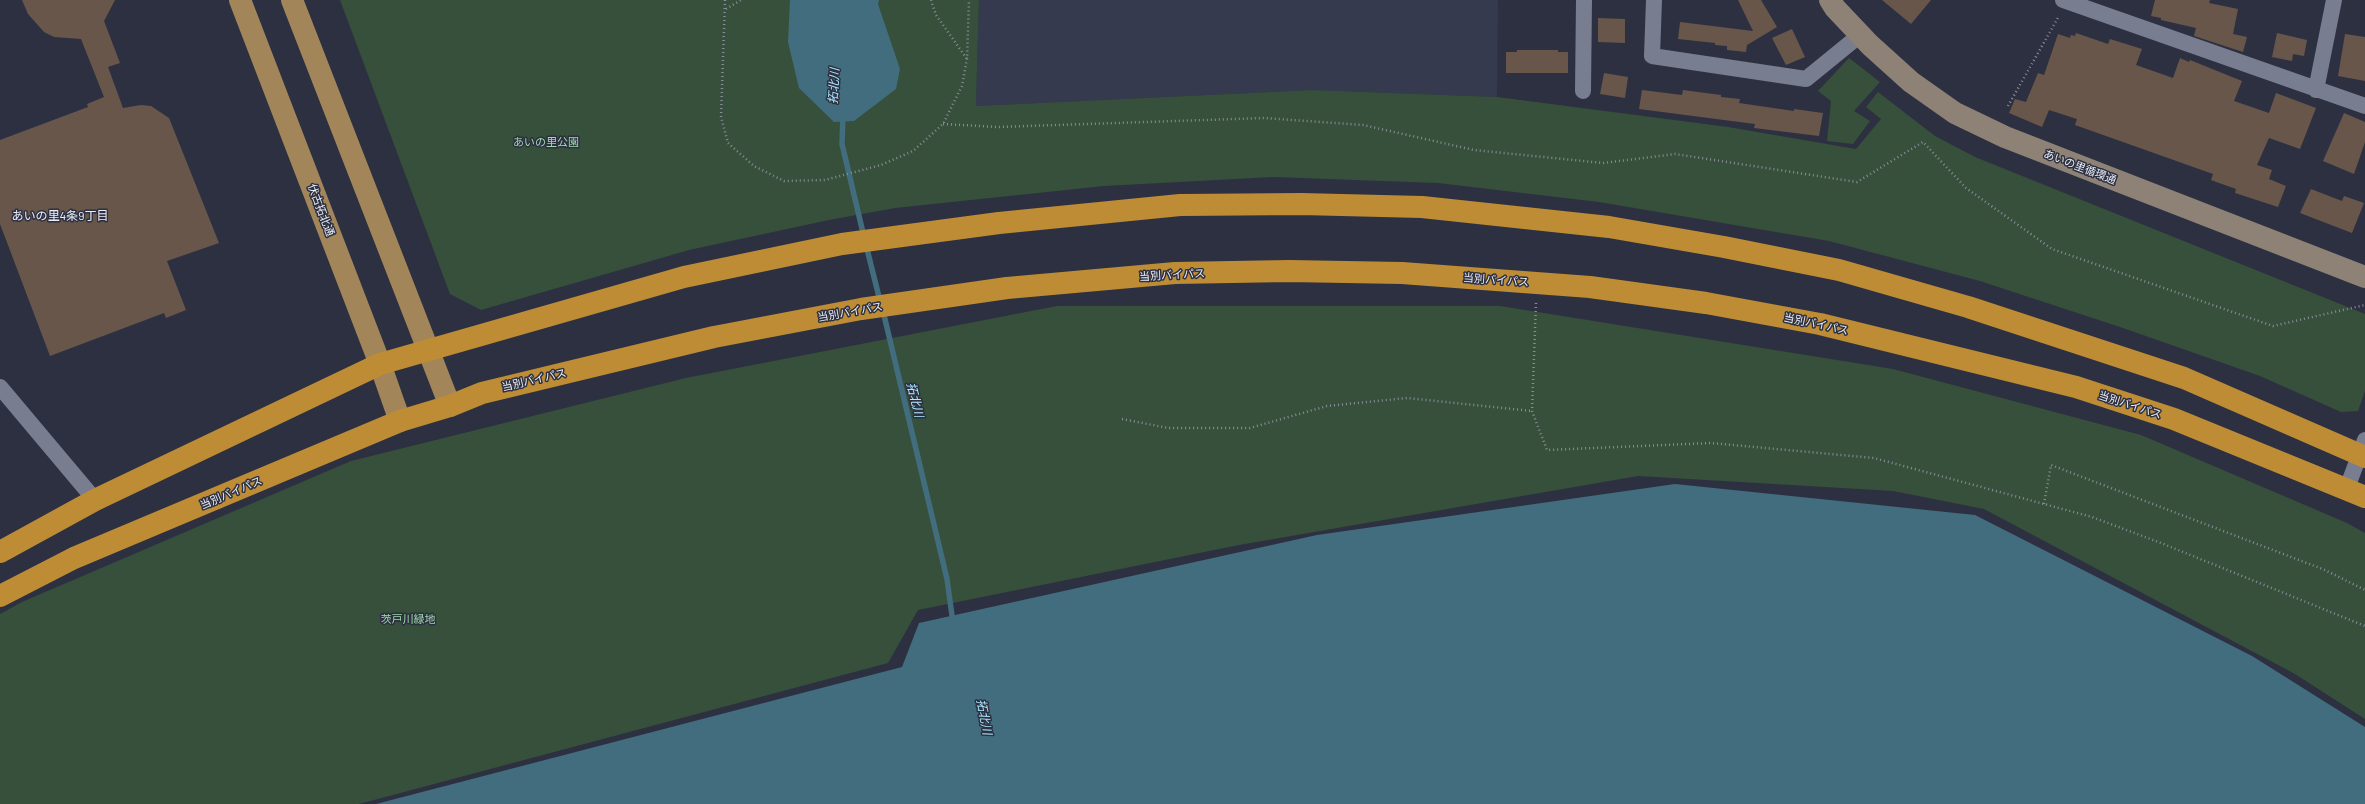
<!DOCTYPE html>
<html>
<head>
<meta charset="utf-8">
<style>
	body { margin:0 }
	canvas { display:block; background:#2c3040 }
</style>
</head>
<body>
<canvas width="2365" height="804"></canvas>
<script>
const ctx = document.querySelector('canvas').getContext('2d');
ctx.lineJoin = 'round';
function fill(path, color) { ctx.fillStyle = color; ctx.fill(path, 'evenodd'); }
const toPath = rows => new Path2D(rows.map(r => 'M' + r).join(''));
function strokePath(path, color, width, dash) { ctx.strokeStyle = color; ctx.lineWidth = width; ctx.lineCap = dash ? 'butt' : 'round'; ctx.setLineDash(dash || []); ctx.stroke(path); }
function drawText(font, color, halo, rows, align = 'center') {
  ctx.font = font + ' Barlow,"Noto Sans JP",sans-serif'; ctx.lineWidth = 3; ctx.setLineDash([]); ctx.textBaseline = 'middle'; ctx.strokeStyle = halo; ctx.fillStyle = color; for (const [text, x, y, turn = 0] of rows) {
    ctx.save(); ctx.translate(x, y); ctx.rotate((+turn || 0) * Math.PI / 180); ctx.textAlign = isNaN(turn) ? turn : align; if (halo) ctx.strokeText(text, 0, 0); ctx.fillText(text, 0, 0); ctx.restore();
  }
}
const built = toPath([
	[979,0,1498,0,1497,97,1313,90,976,106]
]);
const green = toPath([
	[340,0,979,0,976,106,1313,90,1497,97,1728,127,1856,149,1881,119,1866,107,1878,92,1935,136,1975,157,2365,314,2365,391,2358,411,2341,412,2260,376,2123,328,1980,281,1829,241,1599,202,1438,183,1273,177,1104,186,895,208,829,220,689,250,481,310,450,294],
	[1849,58,1880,82,1854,111,1870,121,1853,144,1827,141,1831,101,1818,91],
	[1057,306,1500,306,1893,369,2141,435,2347,523,2365,533,2365,719,2295,674,1984,509,1893,491,1638,476,1239,545,918,610,888,663,359,804,0,804,0,614,22,602,351,461,686,378]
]);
const water = toPath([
	[790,0,879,0,878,4,900,69,896,89,854,121,834,122,799,88,788,42],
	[1675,484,1975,515,2252,656,2365,727,2365,804,376,804,902,667,919,623,1317,535]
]);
const stream = toPath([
	[843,114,842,144,864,237],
	[866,245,880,301],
	[883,311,947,579,953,623]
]);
const building = toPath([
	[22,0,115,0,104,21,120,63,108,67,123,108,141,105,151,106,169,118,219,243,167,261,186,310,166,318,164,313,50,356,0,224,0,140,88,107,87,104,104,97,81,39,54,37,44,32,28,14],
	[1738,0,1761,0,1777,27,1747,45,1746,52,1727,50,1727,46,1715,45,1715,43,1678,39,1680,22,1753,31],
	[1882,0,1931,0,1911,24],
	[2155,0,2210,0,2209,3,2238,9,2233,34,2247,37,2243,52,2194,36,2196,28,2161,20,2161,18,2151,16],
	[1598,18,1625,19,1625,43,1598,42],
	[1792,29,1805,57,1786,65,1772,38],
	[2076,33,2108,44,2110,39,2142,49,2136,65,2173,78,2180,58,2189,62,2190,60,2242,81,2234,101,2269,113,2276,93,2316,108,2300,149,2269,138,2257,165,2272,170,2269,179,2286,186,2278,207,2235,193,2236,189,2211,180,2213,174,2075,125,2077,119,2049,110,2042,127,2009,113,2015,99,2026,102,2038,73,2044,75,2058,34,2070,38,2071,35,2075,36],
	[2277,33,2307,40,2304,56,2293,54,2292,61,2272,57],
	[2345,34,2365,37,2365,81,2338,76],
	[1517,50,1558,50,1558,52,1568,52,1568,73,1506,73,1506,52,1517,52],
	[1604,73,1628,77,1625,98,1600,94],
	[1642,90,1682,95,1683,90,1721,95,1721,97,1740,99,1739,103,1794,111,1794,109,1823,113,1819,136,1754,128,1755,124,1639,109],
	[2344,113,2365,122,2365,142,2354,174,2323,161],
	[2311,189,2342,201,2344,196,2364,203,2352,233,2300,213]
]);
const path = toPath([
	[725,0,721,117,728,143,754,166,784,181,825,180,881,165,913,151,943,124,962,86,967,59,969,0],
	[931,0,936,15,967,59],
	[726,9,741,0],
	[2008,106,2059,16],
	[943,124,998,127,1264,118,1363,125,1474,150,1603,163,1675,154,1857,182,1923,142,1966,188,2052,249,2273,326,2365,305],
	[1536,303,1532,411,1547,450,1711,443,1874,458,2092,517,2161,543,2365,626],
	[1122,419,1168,428,1250,428,1327,406,1407,398,1532,411],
	[2044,504,2051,465,2325,570,2365,590]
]);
const street = toPath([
	[1654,0,1652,56,1806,79,1860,35],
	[2063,0,2365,106],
	[2316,90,2334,0],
	[1583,91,1584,0],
	[0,387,95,500],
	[2347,488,2365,440]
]);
const secondary = toPath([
	[1830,0,1835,8,1870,45,1911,82,1955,113,2005,137,2365,277]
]);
const primary = toPath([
	[240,0,380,364,400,421],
	[292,0,450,406]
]);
const highway = toPath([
	[0,552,95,500,380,364,684,277,842,244,999,223,1180,205,1301,204,1422,207,1609,227,1724,247,1839,270,1968,307,2184,378,2365,457],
	[0,596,74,558,400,421,450,406,482,393,714,337,861,309,1007,288,1175,273,1289,271,1402,273,1590,287,1706,303,1820,324,2076,387,2174,419,2365,497]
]);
const parkNames = [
	["あいの里公園",546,142],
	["茨戸川緑地",408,619]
];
const streetNames = [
	["あいの里循環通",2080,167,21],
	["伏古拓北通",321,210,69],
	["当別バイパス",1172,275,-3],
	["当別バイパス",1496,280,4],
	["当別バイパス",850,312,-10],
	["当別バイパス",1816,324,12],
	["当別バイパス",534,380,-13],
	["当別バイパス",2130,405,18],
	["当別バイパス",231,493,-23]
];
const waterNames = [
	["拓北川",834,86,-87],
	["拓北川",915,400,76],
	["拓北川",984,717,79]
];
const neighbourhoodNames = [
	["あいの里4条9丁目",60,216]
];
fill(built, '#353a4f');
fill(green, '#36503b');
fill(water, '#426d7e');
strokePath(stream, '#426d7e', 5.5);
fill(building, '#68564b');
strokePath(path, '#898d9a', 2.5, [1, 3]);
strokePath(street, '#787d90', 16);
strokePath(secondary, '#8d8275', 22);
strokePath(primary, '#a28659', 22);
strokePath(highway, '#be8c35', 22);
drawText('11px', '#a1d9ac', '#2c3040', parkNames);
drawText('11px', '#eceff9', '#2c3040', streetNames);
drawText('italic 12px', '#ace6ff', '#2c3040', waterNames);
drawText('12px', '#eceff9', '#2c3040', neighbourhoodNames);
</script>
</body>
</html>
